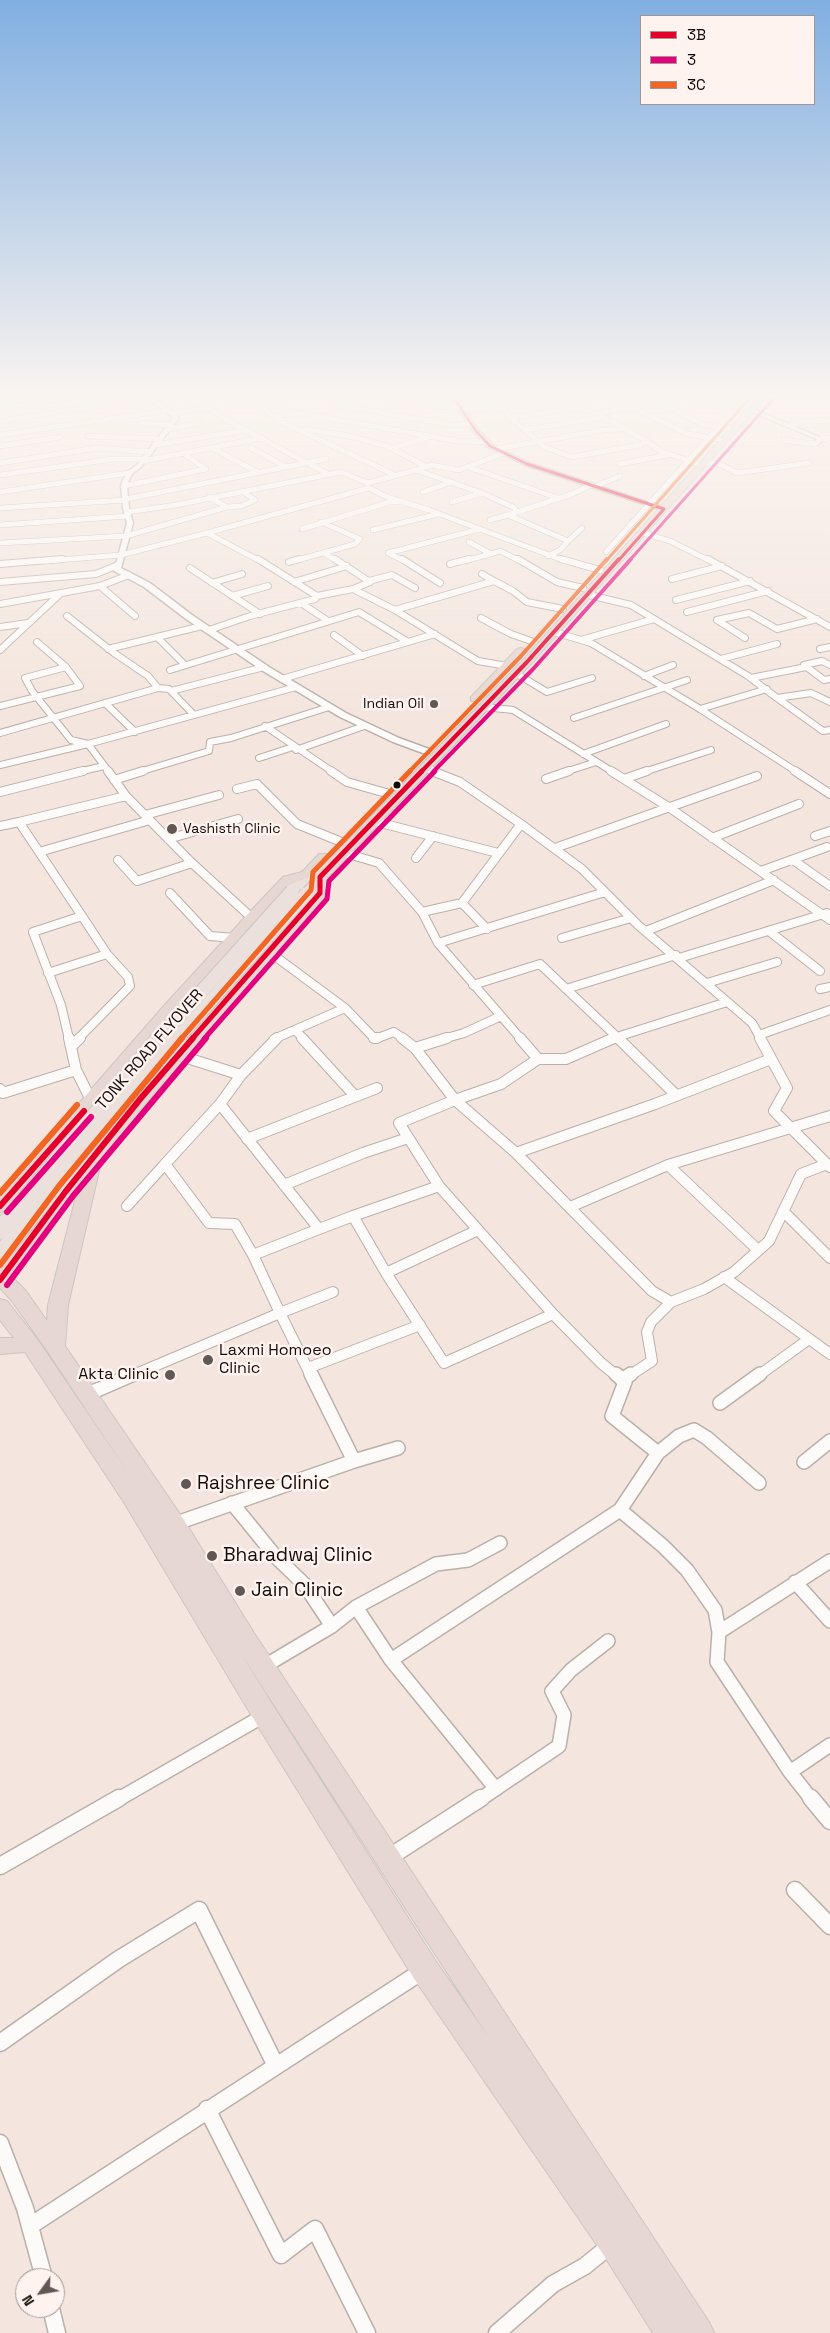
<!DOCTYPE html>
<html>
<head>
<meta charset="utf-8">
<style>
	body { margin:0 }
	#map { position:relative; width:830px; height:2333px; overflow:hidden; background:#f4e6de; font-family:"Space Grotesk",sans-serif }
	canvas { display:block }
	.legend { position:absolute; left:640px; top:15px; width:175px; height:90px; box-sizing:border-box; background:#fef3ee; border:1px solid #a09792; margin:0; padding:6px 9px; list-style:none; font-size:15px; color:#140c08 }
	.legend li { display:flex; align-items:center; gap:10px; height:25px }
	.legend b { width:25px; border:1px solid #a09792 }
	.north { position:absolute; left:15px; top:2268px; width:50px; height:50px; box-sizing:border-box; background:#fef3ee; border:1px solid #a09792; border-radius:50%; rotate:238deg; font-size:14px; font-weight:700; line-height:20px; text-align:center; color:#140c08 }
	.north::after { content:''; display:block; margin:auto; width:18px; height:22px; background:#625853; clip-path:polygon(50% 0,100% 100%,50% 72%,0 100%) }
</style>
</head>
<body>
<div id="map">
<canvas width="830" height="2333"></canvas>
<ul class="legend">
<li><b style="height:6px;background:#e4002b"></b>3B</li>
<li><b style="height:6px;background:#e5007d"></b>3</li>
<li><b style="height:6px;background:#f26522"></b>3C</li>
</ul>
<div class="north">N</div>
</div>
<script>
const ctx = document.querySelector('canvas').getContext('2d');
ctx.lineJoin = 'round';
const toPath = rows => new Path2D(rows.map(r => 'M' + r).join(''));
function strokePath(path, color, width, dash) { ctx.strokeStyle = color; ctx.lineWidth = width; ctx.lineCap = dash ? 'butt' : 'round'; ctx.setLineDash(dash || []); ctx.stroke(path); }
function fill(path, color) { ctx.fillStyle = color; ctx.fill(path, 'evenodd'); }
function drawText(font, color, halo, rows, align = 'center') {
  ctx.font = font + ' "Space Grotesk",sans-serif'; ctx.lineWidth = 5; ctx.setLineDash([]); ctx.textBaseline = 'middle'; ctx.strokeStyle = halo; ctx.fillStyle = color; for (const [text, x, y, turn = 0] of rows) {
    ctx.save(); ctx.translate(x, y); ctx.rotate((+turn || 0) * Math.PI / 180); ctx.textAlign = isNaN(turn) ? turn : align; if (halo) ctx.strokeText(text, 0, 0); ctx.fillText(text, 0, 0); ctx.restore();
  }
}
const minorFar5 = toPath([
	[8,392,10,394],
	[227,392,222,392,235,404,311,394],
	[344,392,353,400],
	[680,392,704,403,734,408],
	[826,392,830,397],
	[372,395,443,407,461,406],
	[452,395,489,392],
	[564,397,598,392],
	[611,397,621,402,648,398,702,424,729,428],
	[563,398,613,422,646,441,640,445,572,457,544,447,499,407,563,398],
	[255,402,276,418],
	[621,402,688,434,719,439],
	[332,404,453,425,471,424],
	[715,405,726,392],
	[0,408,104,392],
	[463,409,499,407],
	[172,414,208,407,225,419,328,474],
	[597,414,630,407],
	[509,418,584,407],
	[0,421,147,398],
	[141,423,171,425],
	[791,425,810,420,830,421],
	[168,429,199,423],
	[305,429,349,436,387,446,427,467],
	[525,430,603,417],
	[0,435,168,410],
	[88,436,160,439],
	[821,439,830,438],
	[784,440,815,444],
	[646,441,660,451,696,463],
	[155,445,247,430],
	[0,446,60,437],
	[251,448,286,467],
	[393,448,432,436],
	[214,449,259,473],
	[496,449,604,430,624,429],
	[504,453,459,470,431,465,416,470,482,493,515,508,515,512],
	[143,461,262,438],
	[705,462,722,465,737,473,809,463],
	[0,463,97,448,150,452],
	[620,464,668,455],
	[468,467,558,498],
	[0,475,113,459,145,459],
	[395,475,284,423,276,416,299,413,457,441,487,442],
	[124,486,206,469,184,454],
	[596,486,620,476],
	[0,492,129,473],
	[423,492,452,482],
	[126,499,326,459],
	[452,502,482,493],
	[227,507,241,506,255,500,242,491],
	[0,508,126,500],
	[127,512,176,505,341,472,368,483,416,470],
	[490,520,508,515],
	[0,525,128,516],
	[302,529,390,502,398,502],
	[373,530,438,514],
	[643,533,670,541,710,561],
	[568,541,582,528],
	[469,542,491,554,500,551,520,561],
	[0,543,126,536,227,507,209,497],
	[606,552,750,392],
	[324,553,337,561],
	[548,556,560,550,568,541,508,515,572,494,591,485],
	[45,561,121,555,207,533],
	[260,561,207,533,369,488,387,497,429,510,565,561],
	[294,561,355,544,360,539,321,522],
	[404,561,388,553,480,529],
	[464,561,491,554]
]);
const minorFar4 = toPath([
	[335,559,370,582,353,589,395,610],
	[402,559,440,583],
	[518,559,557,582,583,588],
	[561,559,600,570],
	[708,559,830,627],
	[289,562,299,559],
	[0,564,62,559],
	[450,564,469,559],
	[190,568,260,614],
	[482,574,494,581],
	[672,579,722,566],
	[369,581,392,575,415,588],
	[0,582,96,574,118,565],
	[294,582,347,566],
	[212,583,242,574],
	[100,586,135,616],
	[589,595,631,605,748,676,777,698,811,693,830,702],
	[232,596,268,586],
	[317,596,353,589],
	[676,600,750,581],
	[301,603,328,621],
	[0,604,100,586,129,575],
	[687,612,768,591],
	[67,616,114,653,148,676,158,688],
	[481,618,511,634,531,641],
	[0,627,28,623],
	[209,630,250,616,315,599,317,596,258,559],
	[554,632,591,643,700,709,797,772],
	[334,635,363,656],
	[157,637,185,665],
	[745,638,717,620,749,613,777,629,817,619],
	[581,640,654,619],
	[37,642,66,667,25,678,32,691,71,740,88,744,194,715],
	[108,649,202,626],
	[820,649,830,647],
	[0,650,61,593],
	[721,659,777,644],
	[830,665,822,661,804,665,824,680,830,679],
	[507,666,478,661,395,610,494,581,513,591,527,602,563,609],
	[170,670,359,612,408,642],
	[517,674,547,692,592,678],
	[644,676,673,665],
	[751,678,806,667],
	[282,679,435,634],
	[171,691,264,667],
	[777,698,823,731,830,730],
	[105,703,135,732],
	[0,706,80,686,66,667],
	[484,707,513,710,613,772],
	[700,709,767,689],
	[574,718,687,680],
	[265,726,333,772],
	[0,733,158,688,169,689,194,715,296,687],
	[296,750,364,726],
	[583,754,666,724],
	[259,758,293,747],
	[0,765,88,744,109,772],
	[424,768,436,772],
	[78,772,104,766],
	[139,772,209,751,210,742,231,738,329,707],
	[565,772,596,762],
	[644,772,711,750]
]);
const minorFar3 = toPath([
	[331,771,347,782,386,793],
	[432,771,460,782,521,824,462,903,487,929],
	[611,771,670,808,830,920],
	[795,771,830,794],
	[546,779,569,771],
	[624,779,647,771],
	[114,780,143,771],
	[237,789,257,784,297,824,339,841],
	[0,792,83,771],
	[126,796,192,863,252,918],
	[145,815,219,795],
	[373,821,498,853],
	[521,824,582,869,638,925,752,1023,761,1039],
	[0,826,19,822],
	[815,836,830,831],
	[712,838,799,804],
	[168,839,238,819],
	[555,848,757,776],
	[39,852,150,820],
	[345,853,379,863,422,912,438,943,521,1039],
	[416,858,433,836],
	[118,860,137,881,192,863],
	[793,860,830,886],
	[761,871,827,847],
	[170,893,210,936,235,938],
	[422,912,462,903],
	[646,931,774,880],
	[769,931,820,971],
	[562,938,631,918],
	[438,943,605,892],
	[268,951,345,1008,375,1039,394,1032,404,1039],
	[679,958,827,913],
	[48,973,107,954],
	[707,983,777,962],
	[473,985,540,964,617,1037,727,1002],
	[566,989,676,955],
	[820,989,830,987],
	[295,1030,304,1039],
	[759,1035,830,1010],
	[69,1039,61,1005,33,932,82,916,19,822,126,796,108,771],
	[78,1039,130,986,128,977,107,954,82,916],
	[274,1039,345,1008],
	[443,1039,464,1033,499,1017],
	[611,1039,617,1037,619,1039]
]);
const minorFar2 = toPath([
	[69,1038,76,1070,92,1102,95,1102],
	[302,1038,355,1096],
	[374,1038,377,1038],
	[402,1038,415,1048],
	[520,1038,538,1059],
	[618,1038,676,1095],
	[760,1038,787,1088,774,1111,830,1167],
	[71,1047,80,1038],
	[179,1052,184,1057,241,1075,220,1104,319,1229,353,1216,386,1273,444,1363,553,1314],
	[241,1075,277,1038],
	[0,1089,3,1093,76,1070],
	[455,1100,516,1153,652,1291,671,1302,704,1289,734,1272,769,1241,801,1174,827,1164],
	[455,1100,501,1084,538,1059,566,1059,614,1038],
	[220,1104,165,1164,209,1223,235,1224,253,1255],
	[247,1139,377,1088],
	[516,1153,655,1104,771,1059],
	[284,1185,363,1153,408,1138],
	[439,1186,399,1123,455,1100,415,1048,447,1038],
	[127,1206,165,1164],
	[570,1207,668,1165],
	[783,1211,830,1258],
	[353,1216,439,1186,553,1314,601,1363,617,1376],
	[758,1250,668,1165,830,1116],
	[386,1273,478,1230],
	[724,1277,830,1354],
	[308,1368,420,1325],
	[131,1376,280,1313,253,1255,319,1229],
	[311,1376,280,1313,333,1292],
	[629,1376,652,1361,647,1332,651,1322,671,1302],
	[758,1376,809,1339]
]);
const minorFar1 = toPath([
	[622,1380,631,1374],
	[88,1394,134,1374],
	[720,1403,760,1374],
	[658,1453,679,1436,694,1430,707,1438,759,1483],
	[354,1461,398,1448],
	[804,1462,830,1441],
	[232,1503,276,1557,304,1584,332,1626],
	[620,1510,663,1546,687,1570,715,1610,719,1632],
	[174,1524,354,1461,311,1374],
	[795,1582,830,1621],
	[356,1607,391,1660],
	[263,1667,332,1626,356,1607,436,1564,468,1560,500,1543],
	[790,1772,830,1745],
	[496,1789,391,1660,620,1510,658,1453,612,1416,625,1382,616,1374],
	[117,1800,265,1715],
	[479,1800,559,1746,564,1715,552,1691,571,1670,608,1641],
	[812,1800,790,1772,717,1662,719,1632,830,1561]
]);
const minor = toPath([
	[811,1798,830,1821],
	[388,1858,481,1798],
	[0,1866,119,1798],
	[795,1890,830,1926],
	[0,2043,119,1959,199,1910,276,2066],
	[207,2109,281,2255,315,2229,367,2333],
	[0,2143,25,2208,44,2278],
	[30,2226,424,1970],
	[51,2308,57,2333],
	[497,2333,553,2284,585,2266,612,2244]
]);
const tertiary = toPath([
	[134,392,141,392,170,409,179,418,141,467,132,474,129,480,127,486,129,508,133,523,121,568,150,583,192,615,269,667,346,713,399,738,429,749,429,753,423,753,393,742,340,717,263,671,186,619,144,587,114,571,127,523,123,508,121,486,123,480,127,472,137,465,173,418,166,411,134,392],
	[447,392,453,392,478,430,492,445,529,463,667,509,662,510,525,465,488,447,474,432,447,392],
	[749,409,753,409,824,439,817,445,813,445,817,439,749,411,749,409]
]);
const primary = toPath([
	[307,871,313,875,312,878,297,894,287,894,285,891,287,888,302,872,307,871]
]);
const trunk = toPath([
	[763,392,771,392,531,664,327,878,325,896,147,1102,102,1158,68,1305,65,1346,182,1517,254,1633,709,2322,714,2333,653,2333,603,2254,415,1980,256,1723,125,1504,25,1352,0,1354,0,1338,14,1338,0,1320,0,1299,7,1301,37,1339,129,1474,48,1352,12,1301,0,1288,0,1266,60,1187,135,1094,313,892,314,876,293,883,257,921,174,1014,6,1210,0,1212,0,1194,162,1008,247,915,283,877,302,872,319,854,329,854,331,857,329,860,523,660,763,392],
	[78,1189,48,1305,47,1321,26,1291,12,1277,78,1189],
	[144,1497,238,1649,490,2039,435,1960,274,1707,144,1497],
	[521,648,525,649,525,653,479,701,471,701,471,697,517,649,521,648]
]);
const primaryBridgeFar1 = toPath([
	[159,1039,292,891],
	[177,1039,306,894]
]);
const primaryBridge = toPath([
	[0,1230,160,1038],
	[0,1255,146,1074,178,1038]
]);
const bus1Far3 = toPath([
	[450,392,476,431,490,446,527,464,664,509,618,561]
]);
const bus1Far2 = toPath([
	[421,772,527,662,619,559]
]);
const bus1Far1 = toPath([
	[192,1039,320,893,320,877,422,771]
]);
const bus1 = toPath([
	[0,1206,84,1111],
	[0,1280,66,1191,141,1098,193,1038]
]);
const bus2Far3 = toPath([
	[629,561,774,398]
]);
const bus2Far2 = toPath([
	[433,772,534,668,631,559]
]);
const bus2Far1 = toPath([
	[204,1039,327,899,329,881,435,771]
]);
const bus2 = toPath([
	[7,1212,91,1117],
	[7,1285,73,1196,206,1038]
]);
const bus3Far3 = toPath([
	[606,561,755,392]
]);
const bus3Far2 = toPath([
	[409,772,521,656,607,559]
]);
const bus3Far1 = toPath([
	[181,1039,311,890,313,872,410,771]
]);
const bus3 = toPath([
	[0,1193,77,1105],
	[0,1265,59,1186,182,1038]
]);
const markers = [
	[434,704,5,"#625853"],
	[397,785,4.5,"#140c08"],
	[172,829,6,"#625853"],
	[208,1360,6,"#625853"],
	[170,1375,6,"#625853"],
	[186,1484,6,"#625853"],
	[212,1556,6,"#625853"],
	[240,1591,6,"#625853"]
];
const farPoinames = [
	["Indian Oil",424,704],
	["Vashisth Clinic",183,829,"left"]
];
const streetNames = [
	["TONK ROAD FLYOVER",150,1050,-49]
];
const poiNames = [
	["Laxmi Homoeo",219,1351],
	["Clinic",219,1369],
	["Akta Clinic",159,1375,"right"]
];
const nearPoinames = [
	["Rajshree Clinic",197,1484],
	["Bharadwaj Clinic",223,1556],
	["Jain Clinic",251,1591]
];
strokePath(minorFar5, '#bab0aa', 6);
strokePath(minorFar4, '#bab0aa', 8);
strokePath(minorFar3, '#bab0aa', 10);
strokePath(minorFar2, '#bab0aa', 12);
strokePath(minorFar1, '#bab0aa', 16);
strokePath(minor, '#bab0aa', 19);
strokePath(tertiary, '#bab0aa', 3);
strokePath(primary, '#ccc6c2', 3);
strokePath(trunk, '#ccc6c2', 2);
strokePath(minorFar5, '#fdfbfa', 5);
strokePath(minorFar4, '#fdfbfa', 6);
strokePath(minorFar3, '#fdfbfa', 8);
strokePath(minorFar2, '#fdfbfa', 10);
strokePath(minorFar1, '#fdfbfa', 13);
strokePath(minor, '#fdfbfa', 16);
fill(tertiary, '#fdfbfa');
fill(primary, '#ece0dc');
fill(trunk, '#e6d7d2');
strokePath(primaryBridgeFar1, '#ccc6c2', 15, []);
strokePath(primaryBridge, '#ccc6c2', 19, []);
strokePath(primaryBridgeFar1, '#ece0dc', 13);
strokePath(primaryBridge, '#ece0dc', 17);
strokePath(bus1Far3, '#e4002b', 3);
strokePath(bus1Far2, '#e4002b', 4);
strokePath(bus1Far1, '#e4002b', 5);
strokePath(bus1, '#e4002b', 6);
strokePath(bus2Far3, '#e5007d', 3);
strokePath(bus2Far2, '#e5007d', 4);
strokePath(bus2Far1, '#e5007d', 5);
strokePath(bus2, '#e5007d', 6);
strokePath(bus3Far3, '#f26522', 3);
strokePath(bus3Far2, '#f26522', 4);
strokePath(bus3Far1, '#f26522', 5);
strokePath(bus3, '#f26522', 6);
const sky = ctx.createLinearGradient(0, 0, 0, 719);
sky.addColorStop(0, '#81afe1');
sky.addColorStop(0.55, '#faf4f0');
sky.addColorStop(1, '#faf4f000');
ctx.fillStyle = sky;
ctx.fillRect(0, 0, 830, 719);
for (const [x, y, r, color] of markers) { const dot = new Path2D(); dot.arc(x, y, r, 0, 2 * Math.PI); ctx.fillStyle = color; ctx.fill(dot); strokePath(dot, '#fef3ee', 2); }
drawText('14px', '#140c08', '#fef3ee', farPoinames, 'right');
drawText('16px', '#140c08', '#fef3ee', streetNames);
drawText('16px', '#140c08', '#fef3ee', poiNames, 'left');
drawText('19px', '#140c08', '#fef3ee', nearPoinames, 'left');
</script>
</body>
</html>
